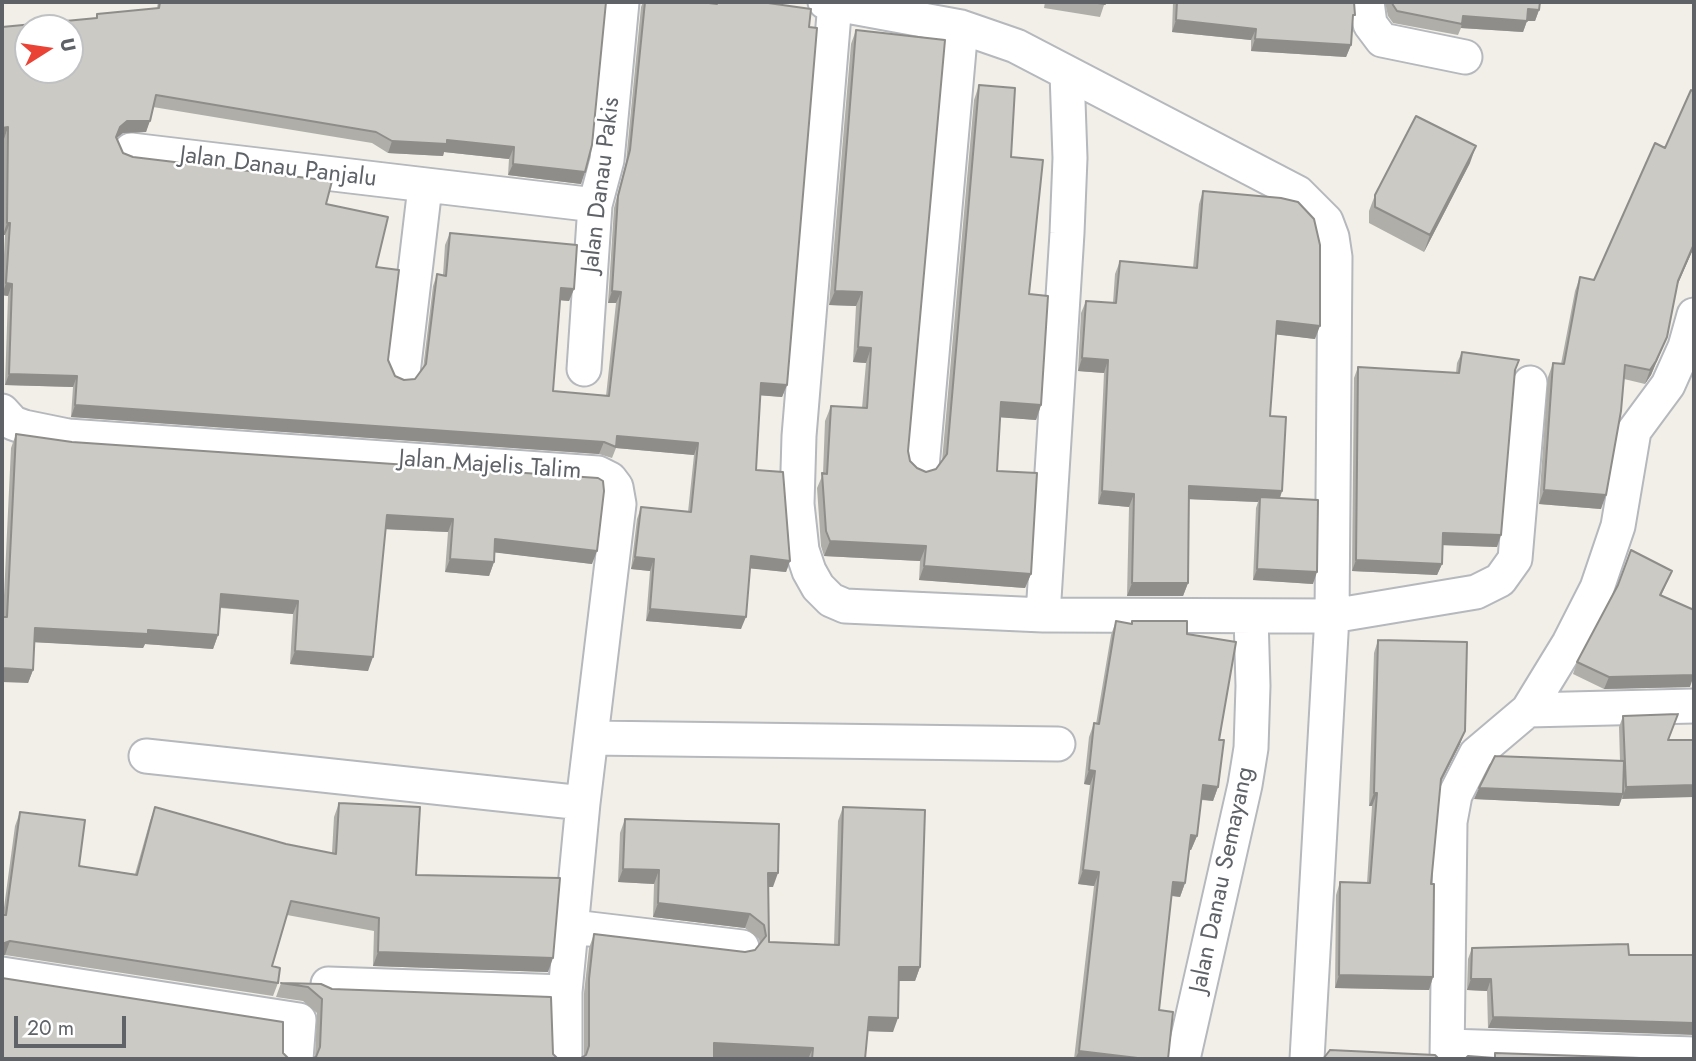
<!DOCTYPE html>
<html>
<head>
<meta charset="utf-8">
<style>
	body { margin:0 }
	#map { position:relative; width:1696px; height:1061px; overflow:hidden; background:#f1efe8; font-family:Jost,sans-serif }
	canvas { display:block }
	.frame { position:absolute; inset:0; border:4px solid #5f6368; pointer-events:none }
	.north { position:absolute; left:14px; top:14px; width:70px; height:70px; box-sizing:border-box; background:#fff; border:2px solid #bfc1c3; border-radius:50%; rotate:78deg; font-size:19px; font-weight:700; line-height:28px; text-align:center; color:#5f6368 }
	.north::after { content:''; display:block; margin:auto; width:24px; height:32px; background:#ea4335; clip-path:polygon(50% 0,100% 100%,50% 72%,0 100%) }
	.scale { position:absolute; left:14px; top:1016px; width:112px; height:32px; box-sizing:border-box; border:4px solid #5f6368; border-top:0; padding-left:9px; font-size:21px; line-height:24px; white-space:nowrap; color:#5f6368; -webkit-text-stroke:5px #fff; paint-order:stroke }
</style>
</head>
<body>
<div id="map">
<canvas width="1696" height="1061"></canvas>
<div class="frame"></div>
<div class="north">U</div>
<div class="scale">20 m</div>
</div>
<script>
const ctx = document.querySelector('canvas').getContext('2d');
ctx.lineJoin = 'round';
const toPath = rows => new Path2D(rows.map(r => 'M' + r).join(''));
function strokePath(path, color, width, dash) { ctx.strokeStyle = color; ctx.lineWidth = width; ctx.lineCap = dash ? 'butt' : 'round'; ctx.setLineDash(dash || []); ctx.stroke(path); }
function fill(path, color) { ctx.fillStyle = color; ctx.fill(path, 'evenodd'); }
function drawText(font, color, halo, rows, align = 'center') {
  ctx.font = font + ' Jost,sans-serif'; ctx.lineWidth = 5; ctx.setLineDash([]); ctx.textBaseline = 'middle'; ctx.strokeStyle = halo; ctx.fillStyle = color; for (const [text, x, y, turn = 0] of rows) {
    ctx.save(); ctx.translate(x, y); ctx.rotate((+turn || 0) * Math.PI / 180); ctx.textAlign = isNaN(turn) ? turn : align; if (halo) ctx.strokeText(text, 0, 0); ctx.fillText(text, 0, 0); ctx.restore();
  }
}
const minor = toPath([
	[825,2,961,27],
	[835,2,799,436,797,504,802,550,809,571,818,587,831,600,845,606,1043,615,1332,616,1476,592,1500,580,1515,559,1530,383],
	[1367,2,1370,24,1382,40,1465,57],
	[131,150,595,205],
	[584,369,595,205,607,160,622,2],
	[403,373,425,187],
	[2,411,13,423,24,427,68,436,583,472,598,473,610,479,616,487,619,504,583,803,565,992,565,1059],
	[922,467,961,27,1016,46,1298,193,1326,221,1332,237,1335,257,1332,616,1307,1059],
	[1043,615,1067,233,1070,158,1067,73],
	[1528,710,1694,706],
	[591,738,1058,744],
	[146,756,583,803],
	[573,927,742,947],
	[2,974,299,1020,296,1059],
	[328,984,565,992],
	[1448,1046,1694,1054],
	[1183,1059,1245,785,1251,748,1253,686,1251,616],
	[1447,1059,1450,822,1455,795,1476,754,1528,710,1569,643,1597,588,1618,526,1634,431,1668,385,1685,347,1694,315]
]);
const wall = toPath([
	[158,2,606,2,581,184,508,175,509,159,444,152,443,156,388,153,372,143,153,107,146,132,123,133,117,138,123,153,133,157,326,204,376,267,388,360,395,376,404,380,415,379,423,369,433,286,437,274,443,275,445,245,450,233,574,289,569,301,560,300,553,391,606,396,616,303,608,303,614,208,626,162,641,7,643,2,700,2,715,4,716,2,761,2,809,27,787,385,782,397,760,395,756,470,790,561,786,572,750,568,741,629,646,621,650,571,631,569,637,519,641,507,688,512,694,455,616,448,612,458,599,454,71,417,73,387,5,385,8,296,2,295,5,235,3,235,4,139,2,27,95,19,97,14,157,8],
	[1045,2,1105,2,1100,17,1044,8],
	[1173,2,1354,2,1351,45,1346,57,1251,51,1251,40,1172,32],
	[1385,2,1540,2,1539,10,1535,21,1527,21,1523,32,1461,28,1458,35,1393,23,1388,16],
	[856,30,908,451,910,461,917,468,926,472,936,469,942,461,974,100,979,85,1011,157,1029,294,1041,405,1036,420,1000,417,997,471,1031,574,1025,588,919,580,920,561,824,556,821,546,817,488,823,474,825,421,831,406,862,408,866,363,853,362,856,306,829,305,851,44],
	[1470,163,1424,252,1369,223,1369,211,1375,195],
	[1203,191,1315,339,1276,334,1270,416,1282,491,1280,498,1313,584,1253,580,1256,508,1258,502,1189,499,1188,583,1183,596,1127,596,1129,507,1098,504,1104,373,1078,371,1081,313,1086,301,1113,303,1115,274,1120,261,1193,268,1199,204],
	[1694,247,1677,285,1667,337,1651,375,1645,384,1624,379,1601,509,1539,504,1548,377,1553,363,1561,364,1575,291,1580,277,1594,280],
	[1462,352,1515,370,1497,547,1443,545,1442,564,1437,575,1352,571,1354,378,1358,367,1456,373,1457,363],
	[16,434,72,442,598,478,592,564,494,552,494,562,489,576,445,572,448,532,386,529,368,671,290,664,293,614,220,608,218,635,213,649,145,644,143,648,34,642,33,670,28,683,3,617,11,448],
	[1672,571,1661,596,1690,687,1604,689,1573,674,1577,662],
	[1116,621,1131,624,1132,621,1187,634,1219,740,1218,787,1213,801,1201,800,1197,836,1191,850,1189,850,1185,883,1180,897,1171,896,1159,1010,1168,1059,1074,1059,1094,886,1078,884,1090,785,1084,784,1089,737,1094,723,1096,724,1111,635],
	[1378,640,1460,744,1440,783,1431,884,1433,977,1429,990,1335,988,1336,895,1340,882,1367,883,1372,806,1369,806,1374,653],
	[1678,714,1622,799,1622,798,1619,806,1474,799,1620,761,1619,727,1623,716],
	[339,803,416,875,548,972,373,966,374,931,287,915,272,966,278,983,273,996,5,955,3,915,15,826,20,812,79,866,135,874,150,821,155,807,286,844,332,853,334,817],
	[843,807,920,967,915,981,899,981,893,1032,868,1031,865,1059,752,1059,714,1057,584,1057,584,993,589,948,594,934,745,952,755,950,760,944,759,939,745,928,653,917,654,884,618,882,620,833,625,819,773,887,769,887,769,942,834,945,838,821],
	[1628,944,1488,1028,1487,991,1467,990,1468,959,1472,948],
	[281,983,332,989,553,1054,315,1057,317,1013,303,1001,276,997]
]);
const shadedWall = toPath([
	[1528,9,1539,10,1535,21,1527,21,1523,32,1461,28,1463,16],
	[1176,20,1256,29,1251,40,1172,32],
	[1255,39,1351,45,1346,57,1251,51],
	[127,121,150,121,146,132,123,133,115,139,120,127],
	[8,127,4,139,2,139,2,128],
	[447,140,514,147,509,159,444,152,443,156,388,153,392,141],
	[1476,146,1470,163,1424,252,1430,235],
	[513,164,585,172,581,184,508,175],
	[7,223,10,223,5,235,3,235],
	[1694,244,1694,247,1673,295,1678,281],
	[6,283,12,284,8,296,2,295],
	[561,288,574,289,569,301,557,300],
	[612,291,621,292,616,303,608,303],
	[835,291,862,292,856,306,829,305],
	[1277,321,1320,326,1315,339,1272,334],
	[1667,337,1651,375,1645,384,1650,370],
	[858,347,871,348,866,363,853,362],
	[1082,358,1108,360,1104,373,1078,371],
	[9,374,77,376,73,387,5,385],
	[761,383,787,385,782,397,756,395],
	[1001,402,1041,405,1036,420,996,417],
	[75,405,604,442,599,454,71,417],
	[617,436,698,443,694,455,616,448],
	[1189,486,1282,491,1278,503,1260,497,1258,502,1185,499],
	[1544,490,1606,495,1601,509,1539,504],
	[1102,491,1134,494,1129,507,1098,504],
	[387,515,453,519,448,532,382,529],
	[1443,533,1501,535,1497,547,1439,545],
	[495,539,597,551,592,564,491,552],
	[830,541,926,546,920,561,824,556],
	[751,556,790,561,786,572,746,568],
	[635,557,654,559,650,571,631,569],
	[450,559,494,562,489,576,445,572],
	[1356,560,1442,564,1437,575,1352,571],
	[924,566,1031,574,1025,588,919,580],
	[1257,569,1317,572,1313,584,1253,580],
	[1132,583,1188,583,1183,596,1127,596],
	[221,594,298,601,293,614,216,607],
	[650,609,746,617,741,629,646,621],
	[35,628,148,630,218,635,213,649,145,644,143,648,30,642],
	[295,651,373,657,368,671,290,664],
	[2,668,33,670,28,683,2,682],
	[1694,675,1690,687,1604,689,1609,677],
	[1465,731,1460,744,1436,791,1441,779],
	[1089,770,1095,771,1090,785,1084,784],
	[1203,785,1218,787,1213,801,1198,799],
	[1694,785,1694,797,1622,799,1626,787],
	[1479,788,1623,794,1619,806,1474,799],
	[1374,793,1377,793,1372,806,1369,806],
	[1191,835,1197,836,1191,850,1186,849],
	[623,869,659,870,654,884,618,882],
	[1083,870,1099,872,1094,886,1078,884],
	[768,873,778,873,773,887,763,887],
	[1173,882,1185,883,1180,897,1168,895],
	[658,903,750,914,745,928,653,917],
	[10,941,5,955,2,956,2,944],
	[378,952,553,958,548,972,373,966],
	[899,967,920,967,915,981,894,981],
	[1339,975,1433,977,1429,990,1335,988],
	[1471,979,1491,979,1487,991,1467,990],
	[869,1017,898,1018,893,1032,864,1031],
	[1493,1017,1694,1023,1694,1035,1488,1028],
	[714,1043,813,1048,808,1059,752,1059,709,1057],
	[1079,1051,1146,1059,1075,1059]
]);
const building = toPath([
	[160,2,606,2,592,145,585,172,513,164,514,147,447,140,447,144,392,141,376,132,156,95,150,121,127,121,120,127,116,137,123,153,133,157,332,181,326,204,388,217,376,267,399,270,388,360,395,376,404,380,415,379,426,364,437,274,446,276,450,233,577,245,574,289,561,288,553,391,609,396,621,292,612,291,618,196,630,150,645,2,700,2,717,4,717,2,761,2,811,9,809,27,817,28,787,385,761,383,756,470,783,472,790,561,751,556,746,617,650,609,654,559,635,557,641,507,691,512,698,443,617,436,616,447,604,442,75,405,77,376,9,374,12,284,6,283,10,223,7,223,8,127,2,128,2,27,97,18,97,14,159,8,160,2],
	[28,28,70,28,70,70,28,70,28,28],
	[1090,2,1105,2,1105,4,1090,2],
	[1177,2,1354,2,1355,15,1353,15,1351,45,1255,39,1256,29,1176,20,1177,2],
	[1392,2,1540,2,1539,10,1528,9,1527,21,1463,16,1462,24,1397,11,1393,5,1392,2],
	[856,30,945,40,908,451,910,461,917,468,926,472,936,469,947,454,979,85,1015,88,1011,157,1043,160,1029,294,1048,296,1041,405,1001,402,997,471,1037,473,1031,574,924,566,926,546,830,541,826,531,822,473,827,474,831,406,867,408,871,348,858,347,862,292,835,291,856,30],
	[1691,90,1694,92,1694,244,1678,281,1667,337,1656,361,1650,370,1625,365,1621,411,1606,495,1544,490,1553,363,1564,364,1580,277,1594,280,1655,143,1665,148,1691,90],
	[1416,116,1476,146,1430,235,1375,207,1375,195,1416,116],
	[1203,191,1281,198,1298,202,1314,219,1320,245,1320,326,1277,321,1270,416,1286,417,1282,491,1189,486,1188,583,1132,583,1134,494,1102,491,1108,360,1082,358,1086,301,1116,303,1120,261,1197,268,1203,191],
	[1462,352,1519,360,1515,370,1501,535,1443,533,1442,564,1356,560,1358,367,1459,373,1462,352],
	[16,434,72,442,598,478,603,481,604,491,597,551,495,539,494,562,450,559,453,519,387,515,373,657,295,651,298,601,221,594,218,635,148,630,148,634,35,628,33,670,2,668,2,617,7,617,16,434],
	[1260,497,1318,500,1317,572,1257,569,1260,497],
	[1631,550,1672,571,1660,595,1694,610,1694,675,1609,677,1577,662,1618,585,1631,550],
	[1116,621,1132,624,1132,621,1187,621,1187,634,1236,642,1219,740,1224,740,1218,787,1203,785,1197,836,1191,835,1185,883,1173,882,1159,1010,1173,1012,1168,1059,1146,1059,1079,1051,1099,872,1083,870,1095,771,1089,770,1094,723,1099,724,1116,621],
	[1378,640,1467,642,1465,731,1441,779,1431,884,1434,884,1433,977,1339,975,1340,882,1370,883,1377,793,1374,793,1378,640],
	[1678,714,1668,740,1694,740,1694,785,1626,787,1623,716,1678,714],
	[1495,756,1624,761,1623,794,1479,788,1495,756],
	[339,803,420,807,416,875,560,878,553,958,378,952,379,918,291,901,272,966,280,968,278,983,10,941,2,944,2,915,6,915,20,812,85,820,79,866,137,875,155,807,286,844,336,854,339,803],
	[843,807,925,810,920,967,899,967,898,1018,869,1017,865,1059,812,1059,813,1048,714,1043,714,1059,579,1059,586,1055,589,1046,589,979,594,934,745,952,755,950,766,936,764,925,750,914,658,903,659,870,623,869,625,819,779,824,778,873,768,873,769,942,839,945,843,807],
	[1628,944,1629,955,1694,955,1694,1023,1493,1017,1491,979,1471,979,1472,948,1628,944],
	[2,978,283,1022,283,1053,289,1059,2,1059,2,978],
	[281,983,321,984,332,989,551,997,553,1054,558,1059,311,1059,316,1057,320,1047,322,999,308,987,281,983],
	[1330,1050,1435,1055,1439,1059,1323,1059,1330,1050],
	[1495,1053,1641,1058,1641,1059,1465,1059,1468,1056,1495,1058,1495,1053]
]);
const streetNames = [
	["Jalan Danau Panjalu",278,168,7],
	["Jalan Danau Pakis",602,185,-83],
	["Jalan Majelis Talim",490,466,4],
	["Jalan Danau Semayang",1223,880,-78]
];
strokePath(minor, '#b5b8bc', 37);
strokePath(minor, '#fff', 33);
fill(wall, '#afaea9');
fill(shadedWall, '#8f8d8a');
fill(building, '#cccac5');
strokePath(building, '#8f8d8a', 2);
drawText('24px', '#5f6368', '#fff', streetNames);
</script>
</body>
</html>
